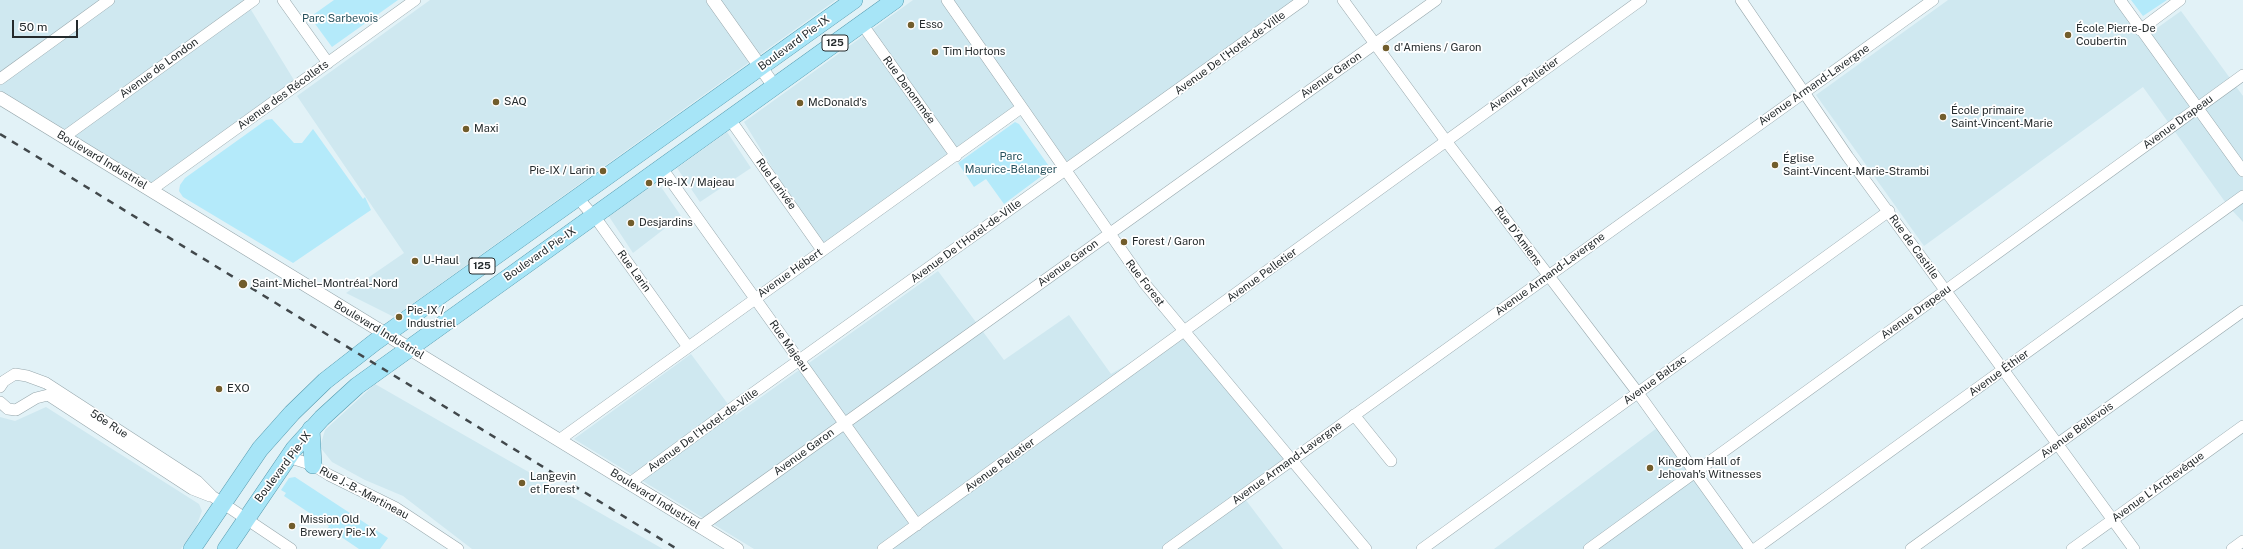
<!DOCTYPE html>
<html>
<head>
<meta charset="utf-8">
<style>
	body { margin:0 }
	#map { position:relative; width:2243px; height:549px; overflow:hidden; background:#e2f2f7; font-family:"Public Sans",sans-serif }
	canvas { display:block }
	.scale { position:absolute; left:12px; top:20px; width:66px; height:18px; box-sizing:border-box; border:2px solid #242a2c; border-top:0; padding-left:5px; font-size:12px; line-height:14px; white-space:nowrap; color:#242a2c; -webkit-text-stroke:3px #fff; paint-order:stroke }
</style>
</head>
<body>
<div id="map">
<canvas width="2243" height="549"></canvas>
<div class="scale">50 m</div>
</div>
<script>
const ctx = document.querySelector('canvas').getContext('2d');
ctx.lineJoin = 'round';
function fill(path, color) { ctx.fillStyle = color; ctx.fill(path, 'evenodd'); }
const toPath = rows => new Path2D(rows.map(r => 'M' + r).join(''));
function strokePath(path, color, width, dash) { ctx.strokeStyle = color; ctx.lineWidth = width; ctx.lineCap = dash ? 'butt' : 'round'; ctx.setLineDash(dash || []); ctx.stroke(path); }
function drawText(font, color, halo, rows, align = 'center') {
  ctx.font = font + ' "Public Sans",sans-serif'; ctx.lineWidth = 3.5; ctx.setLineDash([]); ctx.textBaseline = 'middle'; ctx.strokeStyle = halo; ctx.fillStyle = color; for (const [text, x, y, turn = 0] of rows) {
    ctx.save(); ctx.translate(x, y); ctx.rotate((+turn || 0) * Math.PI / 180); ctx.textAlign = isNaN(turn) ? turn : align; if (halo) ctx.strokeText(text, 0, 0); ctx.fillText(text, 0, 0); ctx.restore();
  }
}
const built = toPath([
	[0,0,245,0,297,85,151,190,0,98],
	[430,0,836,0,394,317,346,293,404,253,297,96],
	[913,0,1296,0,1068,163,1024,100,821,248,744,122],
	[1948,0,2116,0,2150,33,2181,11,2243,96,2243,222,2228,206,2143,87,1924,246,1816,95],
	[727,132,751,168,700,202,677,168],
	[657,181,681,216,633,253,608,215],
	[938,271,1004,360,1069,315,1111,374,1185,331,1291,460,1242,495,1283,549,754,549,574,439,691,354,736,415],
	[375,384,663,549,472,549,403,496,365,480,332,462,320,447,325,430],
	[46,407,199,504,202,511,196,527,181,549,0,549,0,417,15,421],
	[1661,425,1750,549,1494,549]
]);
const green = toPath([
	[334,0,398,0,332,47,310,17],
	[2131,0,2167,0,2143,16],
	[272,119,294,143,302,143,313,129,363,199,365,197,371,210,293,263,183,197,179,191,180,185,185,178,266,120],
	[1015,122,1019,124,1051,169,1004,204,986,179,974,187,958,163],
	[295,477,388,538,380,549,359,549,328,528,329,526,284,496,286,493,281,490,289,478]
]);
const minor = toPath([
	[283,0,328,63],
	[947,0,1145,284,1366,549],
	[1343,0,1446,141,1638,393,1750,549],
	[1741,0,1848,157,2134,549],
	[2120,0,2243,171],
	[862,24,956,156],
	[2140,30,2180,0],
	[0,79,109,0],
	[729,118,822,250],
	[64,137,254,0],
	[661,167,917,525],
	[151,190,415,0],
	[578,198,600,224,688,347],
	[0,387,4,381,15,374,27,376,46,383,197,481,212,496,291,549],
	[0,402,8,409,16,410,36,398,48,395,192,489,210,496],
	[1354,415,1391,461],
	[559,440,1021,108],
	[288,457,313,465,329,475,396,508,458,549],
	[630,483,735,406,1303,0],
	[700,527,1436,0],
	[883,549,1641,0],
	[1168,549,1933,0],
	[1422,549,1889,211],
	[1589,549,2243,75],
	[1755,549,2243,196],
	[1911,549,2243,311],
	[2072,549,2243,426],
	[2232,549,2243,541]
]);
const tertiary = toPath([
	[713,0,774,86],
	[0,98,737,549]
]);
const primary = toPath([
	[311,429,313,465],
	[192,549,260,449,292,413,325,381,375,342,854,0],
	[226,549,294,449,322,418,357,386,895,0]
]);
const rail = toPath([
	[0,134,677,549]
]);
const markers = [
	[911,25,4,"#725d2c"],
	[2068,35,4,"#725d2c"],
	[1386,48,4,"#725d2c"],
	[935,52,4,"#725d2c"],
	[496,102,4,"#725d2c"],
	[800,103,4,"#725d2c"],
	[1943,117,4,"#725d2c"],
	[466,129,4,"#725d2c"],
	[1775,165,4,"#725d2c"],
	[603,171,4,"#725d2c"],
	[649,183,4,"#725d2c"],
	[631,223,4,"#725d2c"],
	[1124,242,4,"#725d2c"],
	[415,261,4,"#725d2c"],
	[243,284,5,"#725d2c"],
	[399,317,4,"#725d2c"],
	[219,389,4,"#725d2c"],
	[1650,468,4,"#725d2c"],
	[522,483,4,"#725d2c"],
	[292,526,4,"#725d2c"]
];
const shields = [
	[835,43,26],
	[482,266,26]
];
const shieldNames = [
	["125",835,43],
	["125",482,266]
];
const parkNames = [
	["Parc Sarbevois",340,19],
	["Parc",1011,157],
	["Maurice-Bélanger",1011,170]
];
const poiNames = [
	["Esso",919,25],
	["École Pierre-De",2076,29],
	["Coubertin",2076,42],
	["d'Amiens / Garon",1394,48],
	["Tim Hortons",943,52],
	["SAQ",504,102],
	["McDonald's",808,103],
	["École primaire",1951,111],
	["Saint-Vincent-Marie",1951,124],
	["Maxi",474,129],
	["Église",1783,159],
	["Saint-Vincent-Marie-Strambi",1783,172],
	["Pie-IX / Larin",595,171,"right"],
	["Pie-IX / Majeau",657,183],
	["Desjardins",639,223],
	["Forest / Garon",1132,242],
	["U-Haul",423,261],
	["Saint-Michel–Montréal-Nord",252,284],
	["Pie-IX /",407,311],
	["Industriel",407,324],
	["EXO",227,389],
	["Kingdom Hall of",1658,462],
	["Jehovah's Witnesses",1658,475],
	["Langevin",530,477],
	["et Forest",530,490],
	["Mission Old",300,520],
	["Brewery Pie-IX",300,533]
];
const streetNames = [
	["Boulevard Pie-IX",794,43,-36],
	["Avenue De l'Hotel-de-Ville",1230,53,-36],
	["Avenue de London",159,68,-36],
	["Avenue Garon",1331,75,-35],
	["Avenue Pelletier",1524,84,-36],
	["Avenue Armand-Lavergne",1814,85,-35],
	["Rue Denommée",909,90,54],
	["Avenue des Récollets",283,95,-36],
	["Avenue Drapeau",2178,122,-36],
	["Boulevard Industriel",102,160,31],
	["Rue Larivée",776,184,54],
	["Rue D'Amiens",1518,236,53],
	["Avenue De l'Hotel-de-Ville",966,241,-36],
	["Rue de Castille",1914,247,54],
	["Boulevard Pie-IX",540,254,-35],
	["Avenue Garon",1068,263,-36],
	["Rue Larin",634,271,54],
	["Avenue Hébert",790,273,-35],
	["Avenue Armand-Lavergne",1550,274,-36],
	["Avenue Pelletier",1262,275,-36],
	["Rue Forest",1145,283,52],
	["Avenue Drapeau",1916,312,-36],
	["Boulevard Industriel",379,330,31],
	["Rue Majeau",789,346,55],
	["Avenue Éthier",1999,373,-36],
	["Avenue Balzac",1655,380,-36],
	["56e Rue",109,424,33],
	["Avenue De l'Hotel-de-Ville",703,430,-36],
	["Avenue Bellevois",2077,430,-36],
	["Avenue Garon",804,452,-36],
	["Avenue Armand-Lavergne",1287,463,-36],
	["Avenue Pelletier",1000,465,-36],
	["Boulevard Pie-IX",283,467,-53],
	["Avenue L'Archevêque",2158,487,-36],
	["Rue J.-B.-Martineau",364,493,28],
	["Boulevard Industriel",655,499,32]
];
fill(built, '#cfe8f0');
fill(green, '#b4eafa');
strokePath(minor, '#97a7ac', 12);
strokePath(tertiary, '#97a7ac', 14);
strokePath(primary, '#5398ac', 18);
strokePath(minor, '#fff', 11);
strokePath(tertiary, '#fff', 13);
strokePath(primary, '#a7e5f7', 17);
strokePath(rail, '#41484b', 2.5, [7, 7]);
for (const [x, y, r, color] of markers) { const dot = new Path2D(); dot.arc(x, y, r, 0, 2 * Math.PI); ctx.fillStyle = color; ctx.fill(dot); strokePath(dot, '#fff', 1.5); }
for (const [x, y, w] of shields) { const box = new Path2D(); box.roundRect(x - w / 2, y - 8, w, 16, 3); ctx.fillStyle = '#fff'; ctx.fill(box); strokePath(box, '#242a2c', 1); }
drawText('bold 10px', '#242a2c', null, shieldNames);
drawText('11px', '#26515d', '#fff', parkNames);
drawText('11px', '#242a2c', '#fff', poiNames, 'left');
drawText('11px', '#242a2c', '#fff', streetNames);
</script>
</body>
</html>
